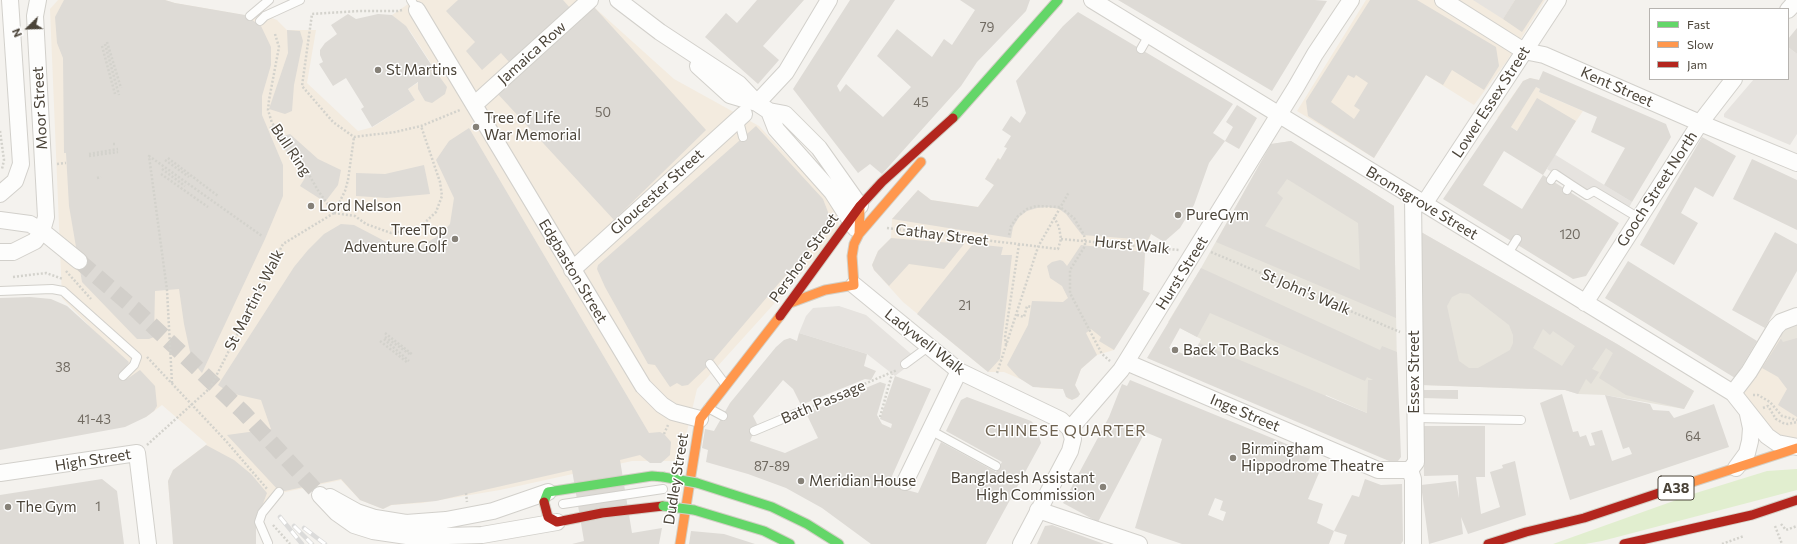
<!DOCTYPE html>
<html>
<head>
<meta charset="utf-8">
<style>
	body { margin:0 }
	#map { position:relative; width:1797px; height:544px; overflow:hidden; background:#f4f2ee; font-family:Commissioner,sans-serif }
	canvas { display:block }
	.legend { position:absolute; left:1649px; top:8px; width:140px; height:72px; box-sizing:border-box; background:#fff; border:1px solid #b7b4b0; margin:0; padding:5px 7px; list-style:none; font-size:12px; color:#4b4439 }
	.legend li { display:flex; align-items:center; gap:8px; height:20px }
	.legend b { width:20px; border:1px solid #b7b4b0 }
	.north { position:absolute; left:8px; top:8px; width:40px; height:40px; -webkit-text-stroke:3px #fff; paint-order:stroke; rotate:247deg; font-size:11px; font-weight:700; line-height:16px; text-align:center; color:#4b4439 }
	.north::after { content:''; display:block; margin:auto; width:14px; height:18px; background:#4b4439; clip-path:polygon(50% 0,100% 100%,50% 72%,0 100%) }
</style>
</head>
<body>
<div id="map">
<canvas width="1797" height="544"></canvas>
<ul class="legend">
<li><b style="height:5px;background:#63d668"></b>Fast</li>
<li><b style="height:5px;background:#ff974d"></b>Slow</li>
<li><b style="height:5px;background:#b3261e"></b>Jam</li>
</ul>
<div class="north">N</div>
</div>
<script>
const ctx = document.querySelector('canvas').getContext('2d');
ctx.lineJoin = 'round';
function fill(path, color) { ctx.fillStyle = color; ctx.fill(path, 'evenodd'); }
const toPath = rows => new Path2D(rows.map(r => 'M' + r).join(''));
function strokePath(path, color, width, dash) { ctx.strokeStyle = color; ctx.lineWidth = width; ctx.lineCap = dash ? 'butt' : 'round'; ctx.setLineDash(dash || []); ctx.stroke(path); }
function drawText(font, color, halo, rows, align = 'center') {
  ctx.font = font + ' Commissioner,sans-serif'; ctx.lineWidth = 3; ctx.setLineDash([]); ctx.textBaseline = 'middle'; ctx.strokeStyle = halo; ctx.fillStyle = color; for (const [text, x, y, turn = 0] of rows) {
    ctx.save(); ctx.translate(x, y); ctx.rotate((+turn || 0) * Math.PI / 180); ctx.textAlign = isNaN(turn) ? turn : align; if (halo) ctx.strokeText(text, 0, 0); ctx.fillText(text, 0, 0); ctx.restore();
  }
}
const residential = toPath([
	[1291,141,1394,206,1398,419,1367,413,1326,395,1312,427,1186,374,1201,339,1168,322,1201,268,1271,144],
	[1421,232,1617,344,1694,391,1684,409,1605,395,1578,394,1565,390,1422,385],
	[1797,316,1797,376,1794,377,1781,338,1773,332]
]);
const commercial = toPath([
	[58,0,165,0,175,3,244,15,256,12,277,20,287,30,316,30,307,83,358,131,373,127,415,100,408,89,432,74,431,71,434,68,410,31,392,15,414,0,589,0,594,7,674,79,759,126,838,209,839,232,697,389,680,461,632,461,500,490,422,503,392,505,383,509,360,500,341,480,281,493,256,522,172,530,168,481,173,470,207,444,162,405,146,417,134,389,123,379,121,375,129,362,104,341,62,298,50,9],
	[1366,0,1545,0,1507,61,1474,105,1426,75,1374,158,1297,111],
	[1530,78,1539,80,1536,87,1540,89,1539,92,1583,111,1554,154,1497,118,1523,81],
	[998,158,1142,228,1151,234,1145,252,1143,290,1114,350,1097,355,1081,369,1075,385,1080,394,1075,399,1068,399,1063,389,1041,388,1004,372,988,372,903,302,874,270,872,265,878,251,891,238,892,219,918,190,931,200,978,207,994,185,985,179],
	[1773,332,1781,338,1794,377,1797,376,1797,447,1777,443,1739,388]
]);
const green = toPath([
	[1797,469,1797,490,1602,541,1585,544,1553,544,1696,493,1767,471]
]);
const parking = toPath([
	[1473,0,1515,0,1503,19],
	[1788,47,1797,54,1797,134,1790,145,1724,117,1724,114,1754,79,1788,79],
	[1554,154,1632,202,1627,211,1595,191,1587,195,1547,169],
	[839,306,866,315,917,359,895,376,867,354,799,333,806,316,813,308]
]);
const building = toPath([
	[64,0,165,0,175,3,245,15,261,26,271,47,271,65,262,96,262,115,283,165,283,196,265,239,202,373,192,361,184,324,179,289,155,291,154,337,149,339,137,339,82,282,69,206,66,153,64,153,63,58,57,43,55,17],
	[458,0,563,0,570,8,510,63,501,53,482,70,466,51,475,42,446,11],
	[757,0,804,0,763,46,779,60,758,84,705,37,726,13,737,23],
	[850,0,895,0,837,86,840,92,846,84,883,117,911,87,877,56,897,29,932,57,944,39,952,45,975,10,960,0,1030,0,1026,11,977,62,961,86,882,174,870,164,858,173,793,89],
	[1118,0,1315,0,1327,1,1272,91],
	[1370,0,1417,0,1496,47,1499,66,1484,90,1452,70,1443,85,1426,75,1374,158,1308,116,1306,101],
	[1348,75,1354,78,1356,75,1368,83,1354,106,1360,110,1354,119,1331,102],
	[1515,0,1543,0,1522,32,1503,19],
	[594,7,706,130,614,220,497,93],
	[1078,12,1233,104,1213,133,1225,141,1233,127,1226,122,1237,105,1257,118,1239,149,1225,141,1209,163,1194,205,1180,228,1164,242,1151,234,1148,240,1082,235,1066,214,1059,209,1048,207,1037,208,1027,211,1019,217,1013,227,1011,238,892,219,918,190,931,200,978,207,994,185,985,179,998,158,1000,160,1007,148,1004,147,1011,136,1002,130,1011,116,1020,123,1026,113,1016,81,1063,26],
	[348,14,356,19,378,14,392,15,406,26,434,69,431,71,432,74,439,76,447,87,445,94,432,103,425,101,418,89,418,82,408,89,415,100,372,127,361,109,364,107,346,78,333,86,319,64,323,62,320,55,320,50,325,43,337,34,331,25],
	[1797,28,1797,54,1788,47,1788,39],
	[287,30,300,31,303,41,294,85,292,111,285,114,269,109,288,53],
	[1543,71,1666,124,1671,137,1632,202,1604,185,1625,148,1591,132,1597,117,1539,92,1540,89,1536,87,1511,127,1517,131,1537,98,1576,121,1543,175,1619,223,1586,276,1573,279,1443,199,1523,81,1530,78,1539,80],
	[1504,151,1543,175,1522,209,1483,185],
	[275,125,283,136,290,134,318,159,341,170,338,185,325,202,300,186,305,178,269,127],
	[756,126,823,199,828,212,828,223,826,228,710,364,688,385,682,386,677,383,670,387,655,365,648,364,605,287,597,269,598,265],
	[469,128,649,433,660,432,664,434,671,442,670,455,661,463,650,463,640,455,620,460,632,533,662,528,659,544,572,544,584,541,572,470,436,501,391,505,383,509,360,500,341,479,280,492,227,435,271,429,261,400,230,393,218,385,294,267,308,250,324,234,341,224,354,225,396,247,417,248,440,235,450,224,454,198,436,160,449,141],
	[1702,137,1736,156,1713,197,1695,187,1681,213,1698,223,1674,265,1640,245],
	[1291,141,1394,206,1396,318,1216,242,1271,144],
	[1287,179,1358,223,1360,270,1265,226,1283,198,1277,193],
	[1752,159,1797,180,1797,230,1733,199],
	[424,165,430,194,387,198,356,196,356,173,385,174],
	[1421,232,1617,344,1694,391,1684,409,1626,395,1599,378,1613,353,1606,348,1592,369,1599,372,1591,384,1586,379,1578,394,1565,390,1422,385],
	[1460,293,1469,294,1509,325,1513,335,1513,343,1510,350,1478,368,1469,368,1459,361,1447,306,1452,297],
	[1543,329,1550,335,1553,331,1575,346,1562,366,1533,348],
	[1775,232,1797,244,1797,271,1765,328,1732,310],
	[891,238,964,244,944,269,909,264,889,286,874,270,872,265,878,251],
	[973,244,1003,247,1001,255,1012,255,1000,359,988,372,917,314],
	[1081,245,1145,252,1143,290,1150,293,1114,350,1099,341,1101,337,1091,329,1086,333,1097,355,1081,369,1075,385,1080,394,1078,397,1072,400,1066,397,1063,389,1033,387,1019,378,1007,365,1028,325,1032,301,1063,302,1068,298,1062,286,1050,278,1047,266,1052,262,1060,260,1063,261,1067,266],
	[1628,261,1757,341,1735,378,1605,298],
	[1201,268,1380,350,1382,346,1397,352,1401,457,1398,461,1389,461,1147,358],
	[1210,313,1365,381,1367,377,1373,380,1368,380,1367,413,1199,343,1193,358,1169,348,1180,328,1197,337],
	[30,297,51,299,67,306,129,362,121,375,123,379,127,379,140,370,155,386,157,406,154,411,146,417,125,427,0,450,0,298],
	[799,333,867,354,864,366,876,371,871,380,865,379,801,405,793,389,783,380,753,416,757,424,750,441,785,453,818,438,806,413,880,382,886,384,877,415,882,424,891,428,892,424,880,419,895,376,931,389,888,485,918,493,941,442,996,472,1002,462,946,431,961,400,967,397,1031,421,1036,426,1041,443,986,544,871,544,822,508,786,488,748,474,706,462,708,450,702,448,705,429,714,431,730,403,776,347,784,340,790,338,797,341],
	[1781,338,1783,342,1797,338,1797,417,1778,405,1787,389,1778,377,1762,368],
	[1130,380,1311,454,1308,462,1321,468,1308,499,1323,504,1317,523,1334,531,1329,544,1182,544,1135,528,1162,439,1145,432,1098,522,1063,503,1109,417,1122,384,1127,386],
	[1215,498,1223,501,1220,510,1226,512,1223,521,1208,515],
	[1422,390,1458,390,1458,399,1422,398],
	[1562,394,1573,432,1578,431,1580,437,1586,435,1590,446,1595,445,1591,433,1602,430,1612,461,1632,454,1629,447,1623,449,1605,395,1650,404,1653,410,1669,411,1674,418,1714,404,1729,447,1570,500,1540,403],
	[1423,426,1485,426,1485,477,1476,477,1481,514,1500,507,1490,472,1503,468,1502,465,1515,461,1526,515,1468,534,1461,517,1463,534,1429,544,1421,485,1456,481,1459,498,1458,475,1424,476],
	[206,445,234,460,251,474,267,493,256,522,256,544,173,544,168,481,173,470],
	[102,479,117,491,124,544,0,544,0,495],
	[1365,479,1381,485,1402,484,1403,541,1401,544,1344,544,1347,535,1334,531,1352,495,1359,497],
	[1052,525,1104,544,1037,544,1045,526],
	[691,531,724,534,755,544,689,544]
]);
const streetTunnel = toPath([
	[79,261,136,310,174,346,243,412,320,495]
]);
const path = toPath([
	[402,10,398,11,359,11,312,14,302,86,333,122,354,137,395,132,421,126,460,110],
	[275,34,279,47,269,100,268,110,272,123,298,156,319,192,334,213],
	[107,42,121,88],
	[105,44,119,95],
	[102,46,115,94],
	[0,131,4,160,2,169],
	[113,144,116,144],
	[89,154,118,149],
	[89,156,118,152],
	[168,158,218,196],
	[165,160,189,177],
	[57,164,66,163],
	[162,169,185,186],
	[161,174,208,207],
	[97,178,101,177],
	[334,213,355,216,366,224,391,233,418,229,436,212,442,196,440,182,421,126],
	[334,213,345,191,348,180,354,137],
	[887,228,1058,249,1061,239,1059,227,1054,217],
	[1009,235,1011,226,1018,216,1027,209,1036,206,1060,207,1074,218,1084,235,1085,240,1085,246,1070,270,1070,293,1102,354,1110,361],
	[1061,239,1179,250],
	[1211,252,1400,332],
	[66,271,91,299],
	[13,277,46,273,63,279],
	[1017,315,1024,317,1027,306,1031,307],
	[385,333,413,355],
	[385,337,411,355],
	[384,339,409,361],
	[380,341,408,363],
	[1006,345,1005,337,1019,244],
	[147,357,226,441,268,490],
	[997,373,1038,247,1069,192],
	[172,383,167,290,149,156,262,236],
	[1753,395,1758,395,1770,402,1782,416,1797,420],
	[813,406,897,370],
	[1763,408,1768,406,1776,419,1783,423,1788,424,1797,422],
	[880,417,892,374],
	[664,434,668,425],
	[147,445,210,388,283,244,334,213],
	[466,493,467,502],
	[1781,524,1786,530,1797,526],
	[273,525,290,544],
	[1775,526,1782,544],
	[1722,544,1744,536]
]);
const lane = toPath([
	[411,0,417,10],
	[250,16,269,0],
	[260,21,265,16,300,0],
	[1141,49,1149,35],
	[742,118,740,125,743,137],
	[1551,180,1555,174,1570,184,1567,190],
	[1570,184,1587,195,1594,191,1639,218],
	[1507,255,1517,239],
	[0,291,52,289,63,291,137,357,134,365,123,376],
	[710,364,725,384],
	[905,364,928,347],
	[708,408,723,416],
	[1415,418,1521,420],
	[930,430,996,466],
	[754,431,804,410],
	[563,504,663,489],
	[268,543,259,522,262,513,279,492]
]);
const street = toPath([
	[618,0,660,32,739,84,757,103,769,111,785,114,819,148,860,206],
	[1092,0,1733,393,1767,436,1777,443,1797,447],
	[1443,0,1524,51,1544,55,1700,123,1797,163],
	[417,10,643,386,662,405,673,412,700,419],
	[1788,10,1797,0],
	[698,66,730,95,757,103],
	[757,103,786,72,829,0],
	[474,105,590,0],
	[769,111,776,129,832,192,855,228],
	[0,194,15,181,21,164,10,0],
	[1424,204,1558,0],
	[0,220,30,224,42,231,79,261],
	[0,252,13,252,35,241,42,231,46,217,35,16,38,0],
	[572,270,744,114],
	[854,285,959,371,1061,420,1070,429,1073,439,1070,451,1021,544],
	[1585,303,1700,123,1734,79],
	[1126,362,1378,470,1410,470],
	[1733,393,1749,372,1776,327,1781,322,1797,316],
	[1070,429,1121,370,1296,87,1315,54,1351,0],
	[1736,468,1747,453,1750,441,1751,428,1748,414],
	[1410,470,1416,462,1413,197],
	[1410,470,1413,479,1413,544],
	[0,473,137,453,148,544],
	[905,482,959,371],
	[320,495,337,513,354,525,373,531,413,537,482,535,557,522],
	[330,497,357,512,375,518,406,523,446,520,493,511,548,492],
	[1038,510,1139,544]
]);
const fast = toPath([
	[953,118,1058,0],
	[697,483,772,507,807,524,839,544],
	[544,502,548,492,652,476,663,477],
	[694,510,764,531,790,544]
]);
const slow = toPath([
	[859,234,921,162],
	[790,303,825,290,854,285,852,256,854,244,859,234,860,206],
	[1677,487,1797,448],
	[680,544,700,419,780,316]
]);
const jam = toPath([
	[780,316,860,206,882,182,953,118],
	[544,502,548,517,557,522,602,513,663,506],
	[1488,544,1526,532,1584,518,1677,487],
	[1624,544,1752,515,1797,500]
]);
const rail = toPath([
	[280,517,302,544],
	[294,526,312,544],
	[304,528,325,544]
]);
const fastBridge = toPath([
	[663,477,697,483],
	[663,506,694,510]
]);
const markers = [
	[378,70,4,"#868178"],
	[476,127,4,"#868178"],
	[311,206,4,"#868178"],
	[1178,215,4,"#868178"],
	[455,239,4,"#868178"],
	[1175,350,4,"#868178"],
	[1233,458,4,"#868178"],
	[801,481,4,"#868178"],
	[1103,487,4,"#868178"],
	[8,507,4,"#868178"]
];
const numberNames = [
	["79",987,28],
	["45",921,103],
	["50",603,113],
	["120",1570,235],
	["21",965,306],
	["38",63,368],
	["41-43",94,420],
	["64",1693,437],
	["87-89",772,467],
	["1",98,507]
];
const shields = [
	[1676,488,36]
];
const shieldNames = [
	["A38",1676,488]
];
const streetNames = [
	["Jamaica Row",532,53,-42],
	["Kent Street",1617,87,24],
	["Lower Essex Street",1491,102,-57],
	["Moor Street",40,108,-93],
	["Bull Ring",291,150,56],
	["Gooch Street North",1657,189,-57],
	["Gloucester Street",657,192,-42],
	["Bromsgrove Street",1422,203,31],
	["Cathay Street",942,235,7],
	["Hurst Walk",1132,245,6],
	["Pershore Street",804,258,-54],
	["Edgbaston Street",573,271,59],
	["Hurst Street",1182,273,-58],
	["St John's Walk",1306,292,23],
	["St Martin's Walk",254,300,-63],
	["Ladywell Walk",925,342,38],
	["Essex Street",1414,372,-90],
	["Bath Passage",823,402,-23],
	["Inge Street",1245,413,23],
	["High Street",93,460,-9],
	["Dudley Street",676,479,-81]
];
const poiNames = [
	["St Martins",386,70],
	["Tree of Life",484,118],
	["War Memorial",484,135],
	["Lord Nelson",319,206],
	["PureGym",1186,215],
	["TreeTop",447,230,"right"],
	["Adventure Golf",447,247,"right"],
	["Back To Backs",1183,350],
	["Birmingham",1241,449],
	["Hippodrome Theatre",1241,466],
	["Bangladesh Assistant",1095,478,"right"],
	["High Commission",1095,495,"right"],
	["Meridian House",809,481],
	["The Gym",16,507]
];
const neighbourhoodNames = [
	["CHINESE QUARTER",1066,431]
];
fill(residential, '#e7e4dc');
fill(commercial, '#f3ebdf');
fill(green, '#e1eecf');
fill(parking, '#e6e3df');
fill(building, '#dedbd6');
strokePath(streetTunnel, '#d2cfca', 16, [16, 8]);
strokePath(lane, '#d2d0cb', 10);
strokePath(street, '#d2d0cb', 18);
strokePath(fast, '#d3cfc5', 11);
strokePath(slow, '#d3cfc5', 11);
strokePath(jam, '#d3cfc5', 11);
strokePath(path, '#d3d2cc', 2.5, [2, 2]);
strokePath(lane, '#fdfdfc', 8);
strokePath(street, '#fdfdfc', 16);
strokePath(fast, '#63d668', 9);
strokePath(slow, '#ff974d', 9);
strokePath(jam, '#b3261e', 9);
strokePath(rail, '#dbdbda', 4.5);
strokePath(rail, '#fff', 3, [9]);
strokePath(fastBridge, '#d3cfc5', 11, []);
strokePath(fastBridge, '#63d668', 9);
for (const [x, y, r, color] of markers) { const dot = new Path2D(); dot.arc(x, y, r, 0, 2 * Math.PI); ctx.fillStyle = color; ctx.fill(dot); strokePath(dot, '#fff', 1.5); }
drawText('13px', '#706a61', null, numberNames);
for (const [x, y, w] of shields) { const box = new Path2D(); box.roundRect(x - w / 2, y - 12, w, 24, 3); ctx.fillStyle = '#fff'; ctx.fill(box); strokePath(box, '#4b4439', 1); }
drawText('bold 14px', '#4b4439', null, shieldNames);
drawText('15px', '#4b4439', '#fff', streetNames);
drawText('15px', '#4b4439', '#fff', poiNames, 'left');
ctx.letterSpacing = '1px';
drawText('16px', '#6e6250', '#fff', neighbourhoodNames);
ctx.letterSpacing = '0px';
</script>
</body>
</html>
